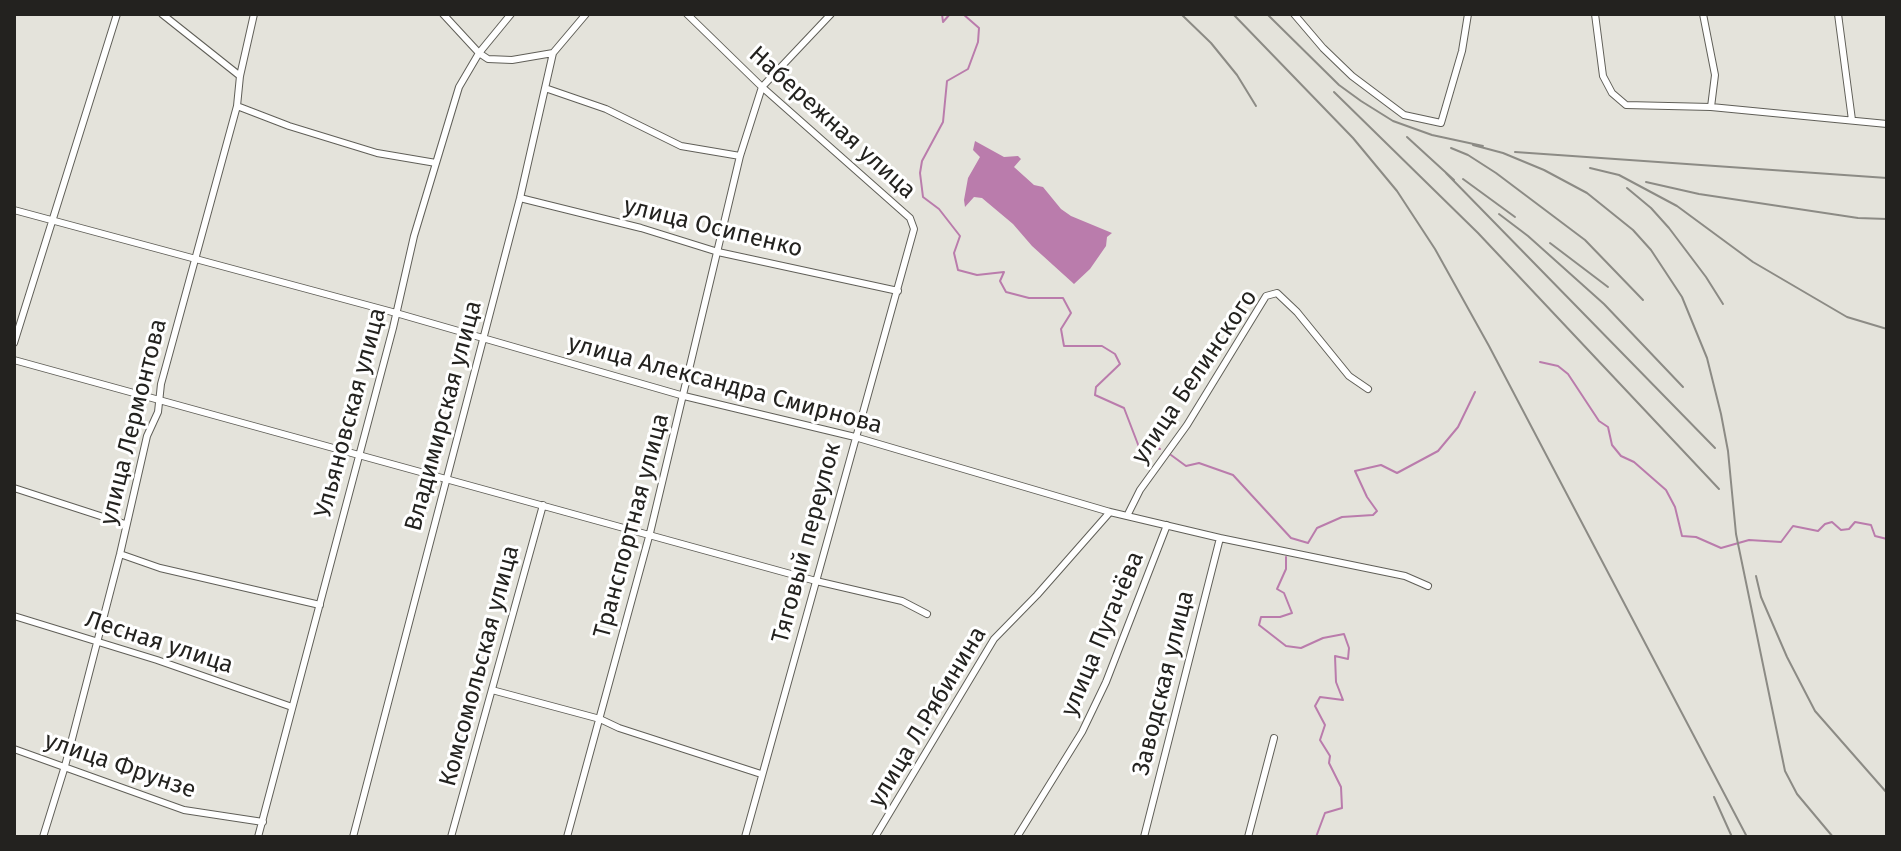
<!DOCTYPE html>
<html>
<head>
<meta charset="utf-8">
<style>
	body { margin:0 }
	#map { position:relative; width:1901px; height:851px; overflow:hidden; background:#e4e3db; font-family:"Fira Sans",sans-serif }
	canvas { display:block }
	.frame { position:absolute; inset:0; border:16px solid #23221f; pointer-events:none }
</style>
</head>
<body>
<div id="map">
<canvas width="1901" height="851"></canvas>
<div class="frame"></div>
</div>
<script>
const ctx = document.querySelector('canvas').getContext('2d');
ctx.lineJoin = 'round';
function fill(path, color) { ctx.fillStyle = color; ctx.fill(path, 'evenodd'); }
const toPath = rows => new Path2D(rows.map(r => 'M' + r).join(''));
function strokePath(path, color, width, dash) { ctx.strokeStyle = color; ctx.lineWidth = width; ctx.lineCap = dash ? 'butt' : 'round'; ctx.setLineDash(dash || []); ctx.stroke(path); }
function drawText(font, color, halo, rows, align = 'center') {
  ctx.font = font + ' "Fira Sans",sans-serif'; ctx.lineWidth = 6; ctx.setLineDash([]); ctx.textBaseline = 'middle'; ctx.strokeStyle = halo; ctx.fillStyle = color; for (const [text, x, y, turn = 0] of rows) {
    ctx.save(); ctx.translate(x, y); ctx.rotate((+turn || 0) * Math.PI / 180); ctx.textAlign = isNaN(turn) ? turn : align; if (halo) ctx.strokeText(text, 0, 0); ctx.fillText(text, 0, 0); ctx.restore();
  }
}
const water = toPath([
	[975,141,1004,157,1018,156,1021,159,1014,167,1034,185,1043,187,1061,209,1071,216,1112,233,1107,237,1106,246,1090,269,1074,284,1032,246,1013,224,982,198,974,197,965,207,964,200,968,178,980,157,973,150]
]);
const stream = toPath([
	[942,14,943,22,950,14],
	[963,14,979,28,978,42,968,69,947,81,943,122,922,161,920,173,923,197,939,209,960,236,954,253,958,270,977,275,1004,272,1000,281,1006,292,1029,298,1063,298,1071,313,1061,329,1064,346,1102,346,1115,354,1120,364,1096,387,1095,395,1124,408,1139,447,1154,446,1160,449],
	[1540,362,1558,366,1568,374,1599,421,1608,427,1612,445,1621,456,1634,462,1666,490,1675,507,1682,536,1696,537,1721,548,1749,540,1781,542,1793,526,1818,531,1825,524,1832,522,1841,530,1849,529,1855,522,1871,525,1875,536,1887,539],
	[1171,455,1186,466,1199,463,1233,475,1291,538,1308,543,1317,528,1342,517,1373,515,1377,511,1367,497,1355,471,1381,465,1397,473,1438,451,1458,427,1475,392],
	[1286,557,1286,569,1277,589,1284,593,1292,613,1280,617,1261,617,1259,625,1286,646,1301,648,1323,638,1344,634,1349,648,1348,659,1335,656,1336,682,1343,700,1320,697,1315,706,1325,725,1320,740,1330,756,1329,763,1341,787,1342,808,1325,813,1316,837]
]);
const street = toPath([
	[162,14,240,76],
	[443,14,479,53,488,59,512,60,553,53],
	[687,14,762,87,910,218,914,229,745,837],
	[1294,14,1323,48,1352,76,1404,115,1441,123,1462,51,1468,14],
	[1595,14,1603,76,1612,93,1626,105,1711,107,1887,124],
	[1703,14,1715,75,1711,107],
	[1838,14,1852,120],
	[545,88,606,109,681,146,740,156],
	[237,106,289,126,377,153,436,163],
	[520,198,641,228,718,252,898,291],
	[14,210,396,313,684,396,855,437,1110,512,1220,538,1405,576,1428,586],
	[14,343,117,14],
	[14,360,816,581,902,601,927,614],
	[14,488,125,524],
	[1127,516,1140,490,1187,425,1266,296,1277,293,1297,312,1349,376,1368,389],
	[120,554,160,568,320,605],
	[14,616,157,660,292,707],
	[492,690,600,719,619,728,761,774],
	[14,749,184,810,263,822],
	[43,837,65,766,120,554,147,436,158,412,161,384,237,106,240,76,254,14],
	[258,837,393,328,414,236,459,87,479,53,511,14],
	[353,837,520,198,553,53,586,14],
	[451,837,543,505],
	[567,837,650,533,740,156,762,87,831,14],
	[875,837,994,639,1037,595,1110,512],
	[1017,837,1082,732,1106,682,1167,525],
	[1144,837,1220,538],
	[1248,837,1274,738]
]);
const rail = toPath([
	[1181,14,1211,43,1237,75,1256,106],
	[1233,14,1353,138,1397,191,1435,249,1489,346,1747,837],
	[1267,14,1339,85,1361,101,1393,121,1432,135,1483,146],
	[1334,92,1478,233,1719,489],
	[1407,137,1454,180],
	[1473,145,1503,153,1544,170,1587,193,1633,230,1651,250,1682,297,1707,358,1721,414,1728,451,1736,534,1785,771,1797,794,1833,837],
	[1451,148,1468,155,1496,173,1585,240,1643,300],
	[1515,152,1887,178],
	[1590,168,1619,175,1677,206,1753,262,1847,317,1887,329],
	[1446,173,1715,448],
	[1463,179,1515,217],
	[1646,182,1699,194,1858,218,1887,219],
	[1627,188,1651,208,1669,228,1706,277,1723,304],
	[1499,214,1528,236,1604,304,1683,387],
	[1550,243,1608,287],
	[1756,576,1761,597,1787,657,1815,711,1887,793],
	[1714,797,1732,837]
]);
const streetNames = [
	["Набережная улица",832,123,42],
	["улица Осипенко",713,228,14],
	["улица Белинского",1195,377,-56],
	["улица Александра Смирнова",725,385,15],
	["Ульяновская улица",351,413,-75],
	["Владимирская улица",444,416,-75],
	["улица Лермонтова",134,422,-76],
	["Транспортная улица",632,526,-75],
	["Тяговый переулок",807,543,-75],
	["улица Пугачёва",1103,634,-67],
	["Лесная улица",159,643,18],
	["Комсомольская улица",480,666,-75],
	["Заводская улица",1164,683,-76],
	["улица Л.Рябинина",928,717,-59],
	["улица Фрунзе",120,766,19]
];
fill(water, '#ba7cac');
strokePath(stream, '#ba7cac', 2);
strokePath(street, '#605f58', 8);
strokePath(street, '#fff', 6);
strokePath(rail, '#8c8b85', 2);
drawText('24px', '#23221f', '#fff', streetNames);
</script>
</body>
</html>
